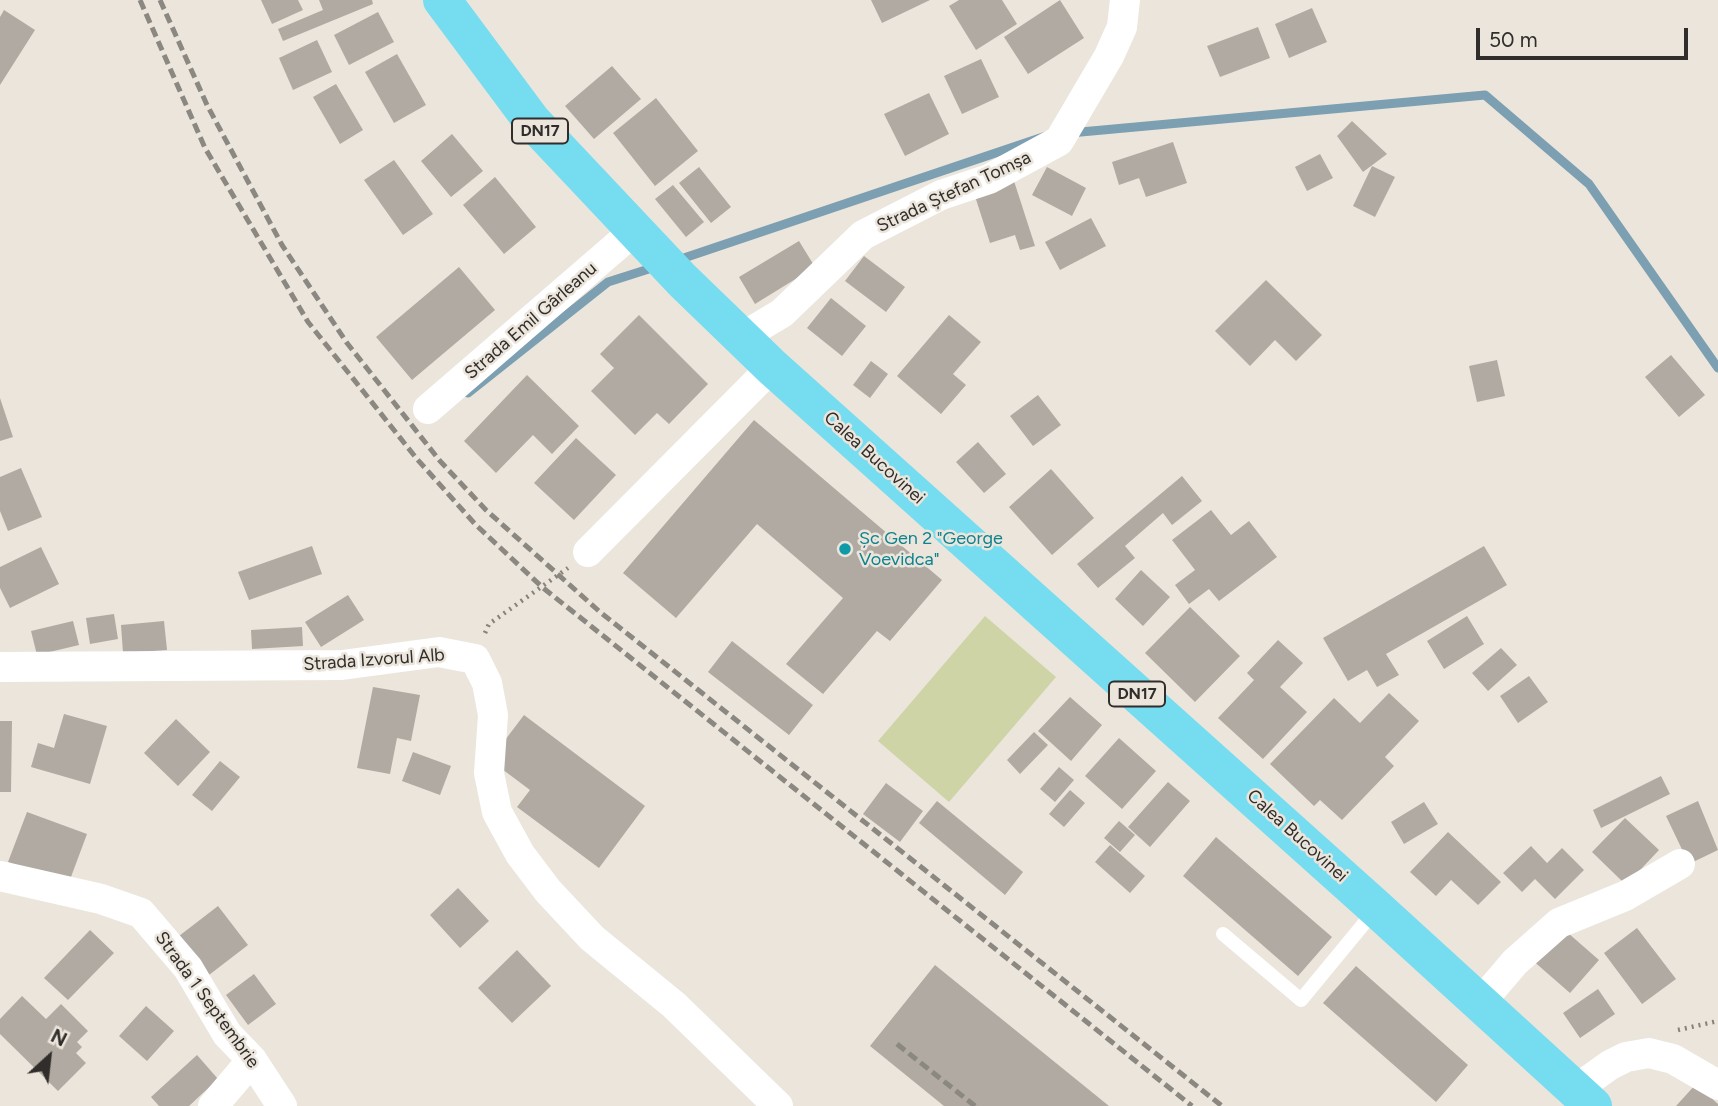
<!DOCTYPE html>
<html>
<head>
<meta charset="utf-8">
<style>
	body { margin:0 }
	#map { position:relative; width:1718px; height:1106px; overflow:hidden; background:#ebe5dc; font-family:Figtree,sans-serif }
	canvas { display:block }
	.north { position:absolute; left:14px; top:1022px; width:70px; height:70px; -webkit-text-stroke:5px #ebe5dc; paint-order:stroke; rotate:27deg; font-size:19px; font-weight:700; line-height:28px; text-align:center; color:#302d2a }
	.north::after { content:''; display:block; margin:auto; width:24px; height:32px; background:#302d2a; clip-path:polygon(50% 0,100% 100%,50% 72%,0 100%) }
	.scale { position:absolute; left:1476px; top:28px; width:212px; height:32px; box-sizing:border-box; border:4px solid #302d2a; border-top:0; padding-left:9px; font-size:21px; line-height:24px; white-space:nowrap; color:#302d2a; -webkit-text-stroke:5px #ebe5dc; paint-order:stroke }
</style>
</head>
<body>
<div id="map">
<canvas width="1718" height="1106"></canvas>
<div class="north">N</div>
<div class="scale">50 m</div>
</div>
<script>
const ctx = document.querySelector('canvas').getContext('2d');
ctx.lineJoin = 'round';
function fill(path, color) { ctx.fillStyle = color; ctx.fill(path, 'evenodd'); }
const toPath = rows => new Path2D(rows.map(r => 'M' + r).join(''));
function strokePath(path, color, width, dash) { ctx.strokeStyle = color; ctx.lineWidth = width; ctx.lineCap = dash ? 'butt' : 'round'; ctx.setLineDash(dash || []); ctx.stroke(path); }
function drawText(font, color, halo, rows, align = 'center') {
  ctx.font = font + ' Figtree,sans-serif'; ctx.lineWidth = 5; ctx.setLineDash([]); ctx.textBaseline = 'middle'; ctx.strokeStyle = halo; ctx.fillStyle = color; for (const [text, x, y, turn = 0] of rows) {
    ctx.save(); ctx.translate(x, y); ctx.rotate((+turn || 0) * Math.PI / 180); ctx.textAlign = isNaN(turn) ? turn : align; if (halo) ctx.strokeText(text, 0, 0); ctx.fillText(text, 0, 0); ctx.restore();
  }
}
const green = toPath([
	[985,616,1056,677,949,802,878,741]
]);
const stream = toPath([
	[1070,133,1485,95,1589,184,1718,368],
	[678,260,1046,136],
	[468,393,608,282,655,267]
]);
const building = toPath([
	[261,0,298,0,303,10,272,24],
	[319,0,372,0,373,4,283,41,278,29,323,10],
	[871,0,930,0,882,23],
	[959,0,1002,0,1017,24,976,50,949,6],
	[1060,0,1084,38,1028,74,1004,37],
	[1312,8,1327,42,1289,58,1275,24],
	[4,10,35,30,0,85,0,17],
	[378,12,394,42,349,65,334,35],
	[1258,27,1270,58,1220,77,1207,46],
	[317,40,332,72,293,90,279,58],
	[397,54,426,105,394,123,365,72],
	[981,59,999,97,962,114,944,76],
	[612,66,641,99,594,139,565,106],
	[336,84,363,130,340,144,313,97],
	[929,93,949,134,905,156,884,114],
	[656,98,698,151,655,186,613,133],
	[1352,121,1387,154,1363,172,1337,136],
	[452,134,483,171,451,197,421,161],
	[1173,142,1187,183,1146,197,1139,178,1119,185,1112,162],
	[1320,154,1333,178,1307,191,1295,167],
	[394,160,433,214,403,235,364,180],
	[1372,166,1395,177,1375,217,1353,206],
	[699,167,731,207,711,223,679,183],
	[1047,167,1086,188,1072,216,1032,195],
	[495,177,536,227,504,254,463,205],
	[1014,181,1035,246,1020,250,1015,235,990,243,974,193],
	[673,185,704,222,686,237,655,199],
	[1091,218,1106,246,1060,270,1045,242],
	[799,241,815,267,755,304,739,277],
	[864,256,905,287,886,312,845,281],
	[459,267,495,310,412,380,376,337],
	[1266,280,1322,335,1296,361,1275,340,1250,366,1215,331],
	[831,298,866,326,842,356,807,328],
	[639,315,708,384,669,424,657,413,635,435,591,391,614,368,600,354],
	[949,315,981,342,953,374,966,385,941,414,897,376],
	[1671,355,1705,395,1679,417,1645,377],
	[1497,360,1505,396,1477,402,1469,366],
	[871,361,888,374,870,398,853,385],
	[527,375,579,426,552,454,533,435,496,473,464,441],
	[1038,395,1061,425,1033,446,1010,416],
	[0,398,13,437,0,441],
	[754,420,942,580,890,641,877,631,823,694,786,664,843,598,757,524,676,618,623,573],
	[576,438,616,475,574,520,534,483],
	[978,442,1006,474,984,493,956,462],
	[21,468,42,517,8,531,0,511,0,477],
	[1051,469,1094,518,1052,555,1009,507],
	[1182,476,1202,501,1172,525,1163,513,1125,546,1135,558,1098,588,1077,564],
	[1211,510,1231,535,1249,521,1277,557,1219,601,1209,589,1189,604,1175,585,1195,570,1172,540],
	[312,546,322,574,249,600,238,572],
	[1484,546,1507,585,1386,654,1399,675,1377,687,1367,670,1348,681,1323,638],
	[41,547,59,584,10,608,0,588,0,567],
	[1141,570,1170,597,1143,626,1115,599],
	[348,595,364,620,321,647,305,622],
	[1190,607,1240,656,1195,702,1145,653],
	[114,614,118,639,90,644,86,618],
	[1467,616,1484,644,1444,669,1427,641],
	[73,621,79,645,37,655,31,631],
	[164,621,167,650,123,653,121,625],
	[302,627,303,646,252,649,251,630],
	[1278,640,1303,663,1280,687,1307,712,1263,759,1218,718,1254,680,1247,673],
	[732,641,813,705,789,735,708,672],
	[1501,648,1517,665,1488,691,1472,673],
	[1529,676,1548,702,1518,723,1500,696],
	[373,687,420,695,411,741,397,738,390,774,357,768],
	[1389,693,1419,721,1385,757,1394,766,1342,820,1320,800,1314,806,1270,764,1334,698,1360,723],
	[1070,697,1102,725,1071,761,1038,731],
	[64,714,107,726,90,784,31,767,38,743,54,748],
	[524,715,645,806,599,868,517,807,530,790,490,760],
	[176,719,210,752,178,786,144,753],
	[0,721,12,721,11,792,0,792],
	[1034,732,1048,745,1020,774,1007,760],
	[1119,738,1156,771,1122,809,1085,776],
	[413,752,451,766,440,795,402,781],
	[220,761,240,777,212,811,192,795],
	[1059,767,1074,780,1055,802,1040,789],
	[1661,776,1670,794,1601,828,1593,810],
	[1168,782,1190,801,1150,847,1128,827],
	[886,783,923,811,900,842,863,814],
	[1070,790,1085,803,1064,827,1049,814],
	[937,801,1023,872,1005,895,919,823],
	[1698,801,1718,850,1689,864,1666,816],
	[1424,802,1438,824,1404,844,1391,822],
	[27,812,87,834,68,885,8,862],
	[1625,818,1659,850,1626,885,1592,852],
	[1119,821,1135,835,1120,852,1104,838],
	[1448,832,1501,882,1478,905,1451,880,1436,896,1410,872],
	[1216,837,1332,937,1298,976,1183,876],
	[1110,845,1145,876,1130,893,1095,862],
	[1531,846,1547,863,1562,848,1584,870,1555,899,1535,879,1522,892,1503,873],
	[458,888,489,921,460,948,430,915],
	[218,906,248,945,209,975,179,936],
	[1560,926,1599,960,1570,993,1531,959],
	[1637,928,1676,979,1642,1004,1604,953],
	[90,930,114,953,68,1000,44,978],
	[517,950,551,986,512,1023,478,988],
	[935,965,1109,1106,944,1106,870,1046],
	[1356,966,1468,1065,1436,1102,1323,1003],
	[254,974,276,1004,248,1025,226,995],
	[1598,989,1615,1014,1580,1038,1563,1013],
	[22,996,46,1019,61,1004,88,1031,77,1042,82,1047,76,1053,86,1063,58,1091,0,1034,0,1019],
	[146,1006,174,1031,147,1061,119,1036],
	[197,1055,218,1079,189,1106,159,1106,151,1097],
	[1696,1084,1718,1104,1718,1106,1676,1106]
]);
const path = toPath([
	[485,633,489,624,568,568],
	[1678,1030,1718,1021]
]);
const service = toPath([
	[1223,934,1301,1000,1376,909]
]);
const minor = toPath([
	[742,337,782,313,863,235,941,195,989,179,1059,141,1109,56,1122,27,1125,0],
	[428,409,634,231],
	[588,552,772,367],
	[0,667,342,665,439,652,475,659,487,683,493,715,489,773,497,812,520,854,548,891,592,938,674,1005,778,1106],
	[0,876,101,899,141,913,188,968,227,1034,252,1060,282,1106],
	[1480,1003,1515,962,1559,923,1625,896,1680,864],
	[1575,1090,1610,1065,1626,1057,1649,1053,1673,1059,1718,1085],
	[213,1106,252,1060]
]);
const trunk = toPath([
	[442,0,532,121,682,280,772,367,1376,908,1593,1106]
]);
const rail = toPath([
	[140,0,205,148,308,322,417,459,475,524,542,587,1192,1106],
	[160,0,207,105,282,245,347,343,440,461,486,510,600,612,1222,1106],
	[897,1044,975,1106]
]);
const markers = [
	[845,549,7,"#0f9aa8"]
];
const shields = [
	[540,131,56],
	[1137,694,56]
];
const shieldNames = [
	["DN17",540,131],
	["DN17",1137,694]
];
const streetNames = [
	["Strada Ștefan Tomșa",954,192,-25],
	["Strada Emil Gârleanu",531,321,-41],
	["Calea Bucovinei",874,458,42],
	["Strada Izvorul Alb",374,660,-4],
	["Calea Bucovinei",1297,836,42],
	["Strada 1 Septembrie",207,1000,54]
];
const cultureNames = [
	["Șc Gen 2 \"George",859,539],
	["Voevidca\"",859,560]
];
fill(green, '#cfd4a7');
strokePath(stream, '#7c9fb1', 9);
fill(building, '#b0aaa2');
strokePath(path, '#86827c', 4.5, [2, 5]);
strokePath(service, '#fff', 14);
strokePath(minor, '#fff', 30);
strokePath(trunk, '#76dcef', 38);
strokePath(rail, '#8b8781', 5, [10, 5]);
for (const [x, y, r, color] of markers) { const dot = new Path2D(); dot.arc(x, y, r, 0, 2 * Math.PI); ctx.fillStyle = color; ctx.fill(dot); strokePath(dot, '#ebe5dc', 2.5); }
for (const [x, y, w] of shields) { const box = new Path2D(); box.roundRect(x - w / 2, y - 12.5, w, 25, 5); ctx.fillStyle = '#ebe5dc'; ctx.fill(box); strokePath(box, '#302d2a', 2); }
drawText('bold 16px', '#302d2a', null, shieldNames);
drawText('18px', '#302d2a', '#ebe5dc', streetNames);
drawText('18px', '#0d838f', '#ebe5dc', cultureNames, 'left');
</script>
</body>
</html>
